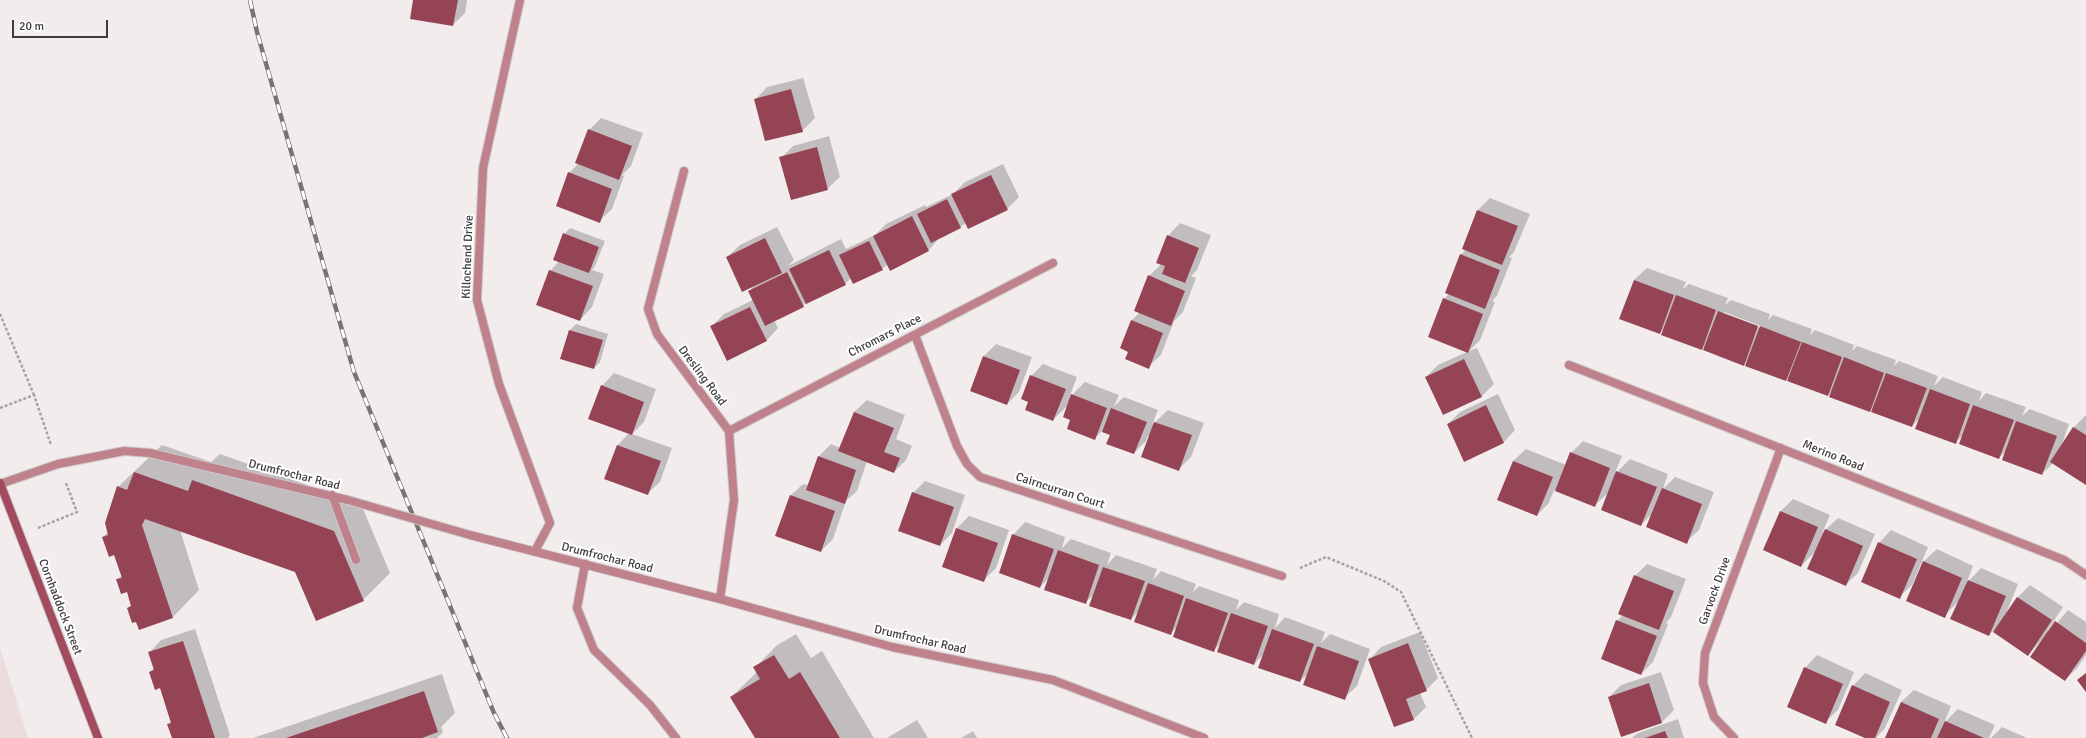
<!DOCTYPE html>
<html>
<head>
<meta charset="utf-8">
<style>
	body { margin:0 }
	#map { position:relative; width:2086px; height:738px; overflow:hidden; background:#f2eced; font-family:Signika,sans-serif }
	canvas { display:block }
	.scale { position:absolute; left:12px; top:20px; width:96px; height:18px; box-sizing:border-box; border:2px solid #3d3b3b; border-top:0; padding-left:5px; font-size:12px; line-height:14px; white-space:nowrap; color:#3d3b3b; -webkit-text-stroke:3px #fff; paint-order:stroke }
</style>
</head>
<body>
<div id="map">
<canvas width="2086" height="738"></canvas>
<div class="scale">20 m</div>
</div>
<script>
const ctx = document.querySelector('canvas').getContext('2d');
ctx.lineJoin = 'round';
function fill(path, color) { ctx.fillStyle = color; ctx.fill(path, 'evenodd'); }
const toPath = rows => new Path2D(rows.map(r => 'M' + r).join(''));
function strokePath(path, color, width, dash) { ctx.strokeStyle = color; ctx.lineWidth = width; ctx.lineCap = dash ? 'butt' : 'round'; ctx.setLineDash(dash || []); ctx.stroke(path); }
function drawText(font, color, halo, rows, align = 'center') {
  ctx.font = font + ' Signika,sans-serif'; ctx.lineWidth = 4; ctx.setLineDash([]); ctx.textBaseline = 'middle'; ctx.strokeStyle = halo; ctx.fillStyle = color; for (const [text, x, y, turn = 0] of rows) {
    ctx.save(); ctx.translate(x, y); ctx.rotate((+turn || 0) * Math.PI / 180); ctx.textAlign = isNaN(turn) ? turn : align; if (halo) ctx.strokeText(text, 0, 0); ctx.fillText(text, 0, 0); ctx.restore();
  }
}
const built = toPath([
	[0,648,28,738,0,738]
]);
const shadow = toPath([
	[414,0,467,0,465,13,453,25],
	[803,78,815,118,802,131,755,100,767,87],
	[601,118,643,133,631,166,622,175,624,176,612,209,599,221,569,173,578,164,589,130],
	[829,136,840,177,827,189,781,158,793,146],
	[1003,164,1019,197,1007,209,966,222,961,227,940,237,929,250,888,264,882,269,853,283,851,278,845,284,774,320,778,328,766,341,712,326,724,314,753,300,749,291,755,285,727,257,740,245,777,227,794,260,788,266,841,239,846,249,875,235,886,224,925,205,926,207,953,194,965,182],
	[1490,198,1530,214,1514,252,1509,257,1512,258,1497,296,1492,301,1495,302,1480,340,1469,351,1477,348,1494,384,1481,397,1426,377,1438,365,1467,352,1444,299,1449,294,1461,255,1466,249,1464,248,1478,210],
	[1180,223,1211,235,1197,270,1191,276,1196,278,1183,312,1174,321,1161,355,1148,367,1130,351,1131,321,1140,312,1149,276,1161,264,1168,236],
	[570,228,605,241,595,266,592,270,604,274,592,307,580,320,550,271,559,261,564,234],
	[1647,268,1686,282,1683,289,1689,284,1728,298,1725,305,1731,300,1770,314,1768,320,1773,315,1812,329,1810,335,1815,330,1854,345,1852,351,1857,346,1896,360,1894,366,1899,361,1938,376,1934,386,1943,377,1982,392,1979,401,1986,393,2026,407,2022,416,2030,409,2069,424,2061,447,2074,427,2086,415,2086,483,2053,463,2042,474,2006,451,1999,458,1963,435,1955,443,1920,418,1912,426,1875,406,1870,411,1833,390,1828,395,1791,375,1786,380,1748,360,1744,364,1707,343,1702,349,1665,328,1659,333,1634,280],
	[1724,312,1763,327,1763,329,1724,315],
	[576,324,608,334,600,362,594,368,562,358,570,330],
	[996,344,1032,357,1019,392,1007,404,971,391,984,356],
	[1043,364,1077,377,1069,398,1085,382,1119,395,1114,406,1124,397,1158,410,1152,425,1168,410,1204,423,1191,457,1178,470,1148,435,1146,441,1134,453,1111,434,1102,431,1094,439,1072,420,1069,404,1053,420,1030,401,1031,376],
	[614,373,656,389,644,422,632,434,672,448,660,482,647,494,606,478,618,445,629,433,602,386],
	[1498,394,1515,430,1503,443,1448,424,1460,412],
	[867,400,905,415,896,439,912,446,906,460,894,472,867,461,857,491,846,501,833,539,821,551,790,496,803,484,808,485,819,456,831,444,840,448,854,412],
	[1583,441,1622,456,1614,475,1630,459,1668,474,1663,489,1675,477,1714,492,1699,530,1686,542,1653,513,1641,525,1610,491,1594,506,1554,490,1549,503,1537,515,1513,461,1526,449,1566,465,1571,453],
	[162,445,211,462,220,454,361,504,390,573,363,600,296,572,180,530,199,590,172,618,128,608,132,605,128,591,117,580,122,575,115,554,103,537,108,532,118,487],
	[925,481,965,495,952,533,940,545,913,493],
	[1793,499,1830,515,1822,533,1838,518,1875,534,1858,573,1845,585,1816,551,1801,566,1764,550,1781,511],
	[969,516,1009,530,996,568,983,581,957,528],
	[1025,522,1065,537,1062,548,1071,539,1111,553,1107,565,1116,555,1157,569,1153,580,1161,571,1196,584,1193,592,1199,586,1239,600,1236,610,1244,602,1279,614,1275,628,1285,617,1325,632,1321,643,1330,634,1370,649,1357,686,1344,698,1309,673,1300,681,1264,654,1254,664,1222,642,1214,650,1177,627,1170,634,1139,611,1131,619,1095,594,1085,603,1049,578,1040,587,1013,535],
	[1891,530,1928,547,1912,585,1899,597,1879,543],
	[1937,549,1973,566,1966,584,1981,568,2018,584,2005,616,2018,597,2030,585,2063,607,2048,630,2050,631,2068,610,2086,622,2086,655,2077,668,2065,680,2042,640,2028,655,1997,627,1989,635,1959,601,1944,616,1907,600,1924,561],
	[1647,564,1686,579,1671,617,1666,623,1668,624,1653,662,1641,674,1617,621,1623,615,1635,576],
	[195,629,230,735,228,738,173,738,168,725,172,721,161,687,150,672,154,668,149,653,161,640],
	[1420,632,1438,678,1426,690,1420,693,1426,707,1414,719,1395,726,1369,660,1381,647],
	[796,634,811,658,822,651,874,738,756,738,731,697,757,672,755,668,776,646],
	[1817,655,1854,672,1838,710,1825,722,1805,668],
	[1661,672,1674,710,1662,722,1609,697,1621,685],
	[1865,673,1902,690,1885,728,1876,738,1867,738,1853,686],
	[442,674,455,713,441,727,443,732,437,738,253,738],
	[1914,690,1951,706,1944,723,1958,709,1995,725,1989,738,1886,738,1901,702],
	[1678,719,1684,738,1632,738,1638,733],
	[917,720,928,738,887,738],
	[2002,727,2027,738,1991,738],
	[973,731,977,738,961,738]
]);
const building = toPath([
	[413,0,458,0,453,26,410,19],
	[791,89,803,132,765,141,754,99],
	[588,129,632,146,619,180,575,163],
	[817,147,828,190,791,200,779,157],
	[568,172,612,189,600,223,556,206],
	[991,175,1008,210,968,229,951,194],
	[947,199,961,228,931,243,917,214],
	[1477,210,1518,226,1502,265,1462,249],
	[912,216,929,251,890,271,873,236],
	[563,233,599,247,589,273,553,260],
	[1167,235,1199,248,1185,283,1162,274,1165,266,1156,263],
	[765,238,782,273,742,292,726,257],
	[869,241,883,270,853,284,839,255],
	[829,250,846,285,806,304,789,269],
	[1460,254,1500,270,1485,309,1445,293],
	[549,270,593,286,580,321,536,305],
	[787,272,804,307,765,326,748,291],
	[1148,275,1185,291,1171,326,1134,311],
	[1634,280,1674,295,1660,334,1619,319],
	[1676,295,1716,310,1702,350,1661,335],
	[1443,298,1483,314,1468,353,1428,337],
	[750,307,767,341,727,361,710,326],
	[1718,311,1758,326,1744,366,1703,350],
	[1131,320,1163,333,1149,369,1125,359,1128,352,1120,348],
	[1760,326,1801,342,1786,381,1745,366],
	[569,330,603,340,594,369,560,359],
	[1802,342,1842,357,1828,396,1787,381],
	[983,356,1020,370,1007,405,970,391],
	[1844,357,1884,373,1870,412,1829,397],
	[1464,359,1482,397,1443,415,1425,377],
	[1886,373,1927,388,1912,427,1871,412],
	[1030,375,1066,389,1053,421,1025,410,1028,402,1021,399],
	[601,385,644,402,632,435,588,419],
	[1930,389,1970,404,1956,444,1915,429],
	[1071,394,1107,408,1095,440,1067,429,1070,420,1063,417],
	[1486,405,1504,443,1464,462,1447,424],
	[1973,405,2014,420,1999,459,1959,444],
	[1111,408,1147,422,1134,454,1106,444,1110,435,1102,432],
	[854,412,894,428,884,452,900,458,894,473,838,451],
	[2016,421,2057,436,2042,475,2002,460],
	[1154,422,1192,435,1179,471,1141,457],
	[2073,427,2086,435,2086,485,2050,462],
	[617,445,661,461,648,495,604,479],
	[1570,452,1610,468,1595,507,1555,491],
	[818,456,856,470,845,504,806,490],
	[1513,461,1553,477,1537,516,1497,500],
	[1616,471,1657,487,1641,526,1601,510],
	[134,472,188,491,192,480,334,531,364,601,316,621,295,572,145,519,142,525,173,618,139,630,136,622,132,623,127,608,131,606,127,592,121,594,116,579,122,578,114,555,109,557,102,537,108,535,105,523,117,486,127,490],
	[1662,488,1702,504,1687,544,1646,527],
	[912,492,954,507,940,546,898,531],
	[790,495,835,511,821,552,775,536],
	[1780,511,1818,527,1801,567,1763,550],
	[956,528,998,543,984,582,942,567],
	[1825,529,1863,546,1846,586,1807,569],
	[1012,534,1054,549,1040,588,999,573],
	[1878,542,1917,559,1900,599,1861,582],
	[1058,550,1099,565,1086,604,1044,590],
	[1923,561,1962,578,1945,618,1906,601],
	[1103,567,1145,581,1131,620,1089,606],
	[1634,575,1674,591,1659,630,1618,614],
	[1968,580,2006,596,1989,636,1950,619],
	[1148,583,1184,596,1171,635,1134,622],
	[2017,597,2052,620,2028,656,1993,632],
	[1186,598,1228,613,1214,652,1173,637],
	[1231,613,1268,626,1254,665,1217,652],
	[1616,620,1657,636,1641,675,1601,659],
	[2055,621,2086,643,2086,651,2065,681,2030,657],
	[1272,629,1314,644,1300,682,1258,668],
	[183,641,215,738,172,738,167,724,171,723,160,688,155,690,149,672,154,670,148,652],
	[1408,643,1427,691,1406,699,1414,720,1394,727,1368,659],
	[1317,646,1359,661,1345,700,1303,685],
	[774,655,789,679,800,672,840,738,755,738,730,697,760,679,753,667],
	[1804,667,1843,684,1826,724,1787,707],
	[2086,673,2086,692,2077,680],
	[1649,683,1662,723,1621,737,1608,697],
	[1852,685,1890,702,1875,738,1865,738,1835,725],
	[424,691,438,732,422,738,286,738],
	[1901,702,1939,719,1931,738,1885,738],
	[1945,721,1984,738,1937,738],
	[1665,731,1668,738,1645,738]
]);
const path = toPath([
	[0,314,34,395],
	[0,408,34,395,51,445],
	[38,528,77,512,66,483],
	[1300,568,1326,557,1384,581,1401,592,1472,738]
]);
const lane = toPath([
	[585,564,577,608,594,650,650,705,676,738]
]);
const street = toPath([
	[520,0,483,168,477,300,499,384,550,523,535,551],
	[684,171,648,309,657,334,729,431,734,500,720,599],
	[915,335,957,446,967,464,980,477,1282,576],
	[1569,365,2064,560,2086,575],
	[729,431,1053,263],
	[0,484,58,464,124,451,150,453,348,500],
	[332,495,356,560],
	[470,535,720,599,892,647,1053,680,1204,738],
	[1734,738,1714,717,1703,683,1705,653,1781,448]
]);
const secondary = toPath([
	[0,483,98,738]
]);
const rail = toPath([
	[250,0,257,32,354,372,494,713,507,738]
]);
const streetBridge = toPath([
	[348,500,470,535]
]);
const streetNames = [
	["Killochend Drive",468,257,-88],
	["Chromars Place",885,336,-27],
	["Dresling Road",702,376,53],
	["Merino Road",1833,456,22],
	["Drumfrochar Road",294,475,14],
	["Cairncurran Court",1060,491,18],
	["Drumfrochar Road",607,558,14],
	["Garvock Drive",1715,591,-70],
	["Cornhaddock Street",60,607,69],
	["Drumfrochar Road",920,640,13]
];
fill(built, '#ebdcde');
fill(shadow, '#0003');
fill(building, '#954455');
strokePath(lane, '#cec9c9', 10);
strokePath(street, '#cec9c9', 10);
strokePath(secondary, '#cec9c9', 10);
strokePath(path, '#a7a3a3', 2.5, [3, 2]);
strokePath(lane, '#bf828c', 8);
strokePath(street, '#bf828c', 8);
strokePath(secondary, '#a24b5e', 8);
strokePath(rail, '#777474', 4.5);
strokePath(rail, '#fff', 3, [9]);
strokePath(streetBridge, '#cec9c9', 10, []);
strokePath(streetBridge, '#bf828c', 8);
drawText('12px', '#3d3b3b', '#fff', streetNames);
</script>
</body>
</html>
